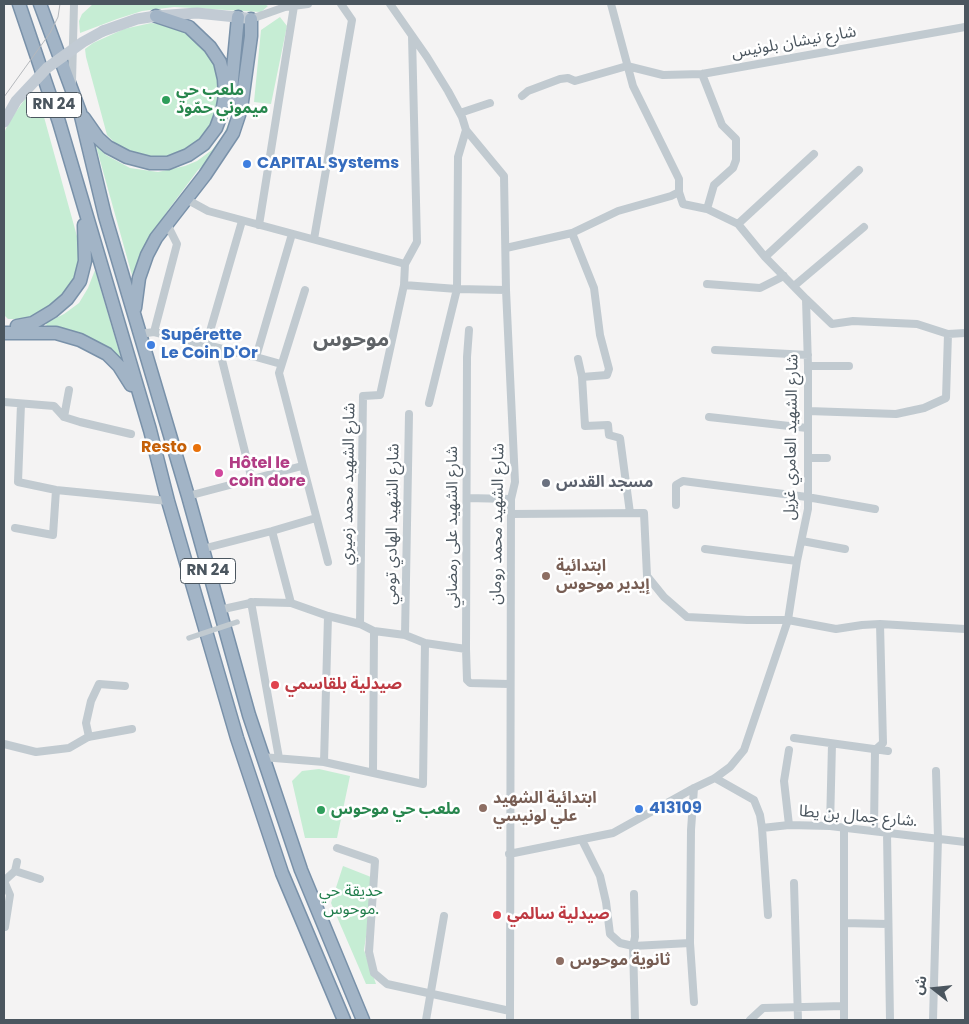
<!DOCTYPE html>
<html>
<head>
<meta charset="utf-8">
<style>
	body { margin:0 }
	#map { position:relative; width:969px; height:1024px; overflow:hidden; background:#f4f3f3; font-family:Poppins,"Noto Sans Arabic",sans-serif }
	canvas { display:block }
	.frame { position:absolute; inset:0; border:5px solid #4b565f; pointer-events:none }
	.north { position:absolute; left:909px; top:964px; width:50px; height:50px; -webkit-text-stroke:4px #fff; paint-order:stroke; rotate:286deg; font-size:14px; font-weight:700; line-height:20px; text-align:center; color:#4b565f }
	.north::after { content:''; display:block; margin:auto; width:18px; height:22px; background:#4b565f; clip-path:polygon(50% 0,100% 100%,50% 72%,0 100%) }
</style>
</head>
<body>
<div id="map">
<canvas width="969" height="1024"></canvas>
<div class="frame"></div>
<div class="north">ش</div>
</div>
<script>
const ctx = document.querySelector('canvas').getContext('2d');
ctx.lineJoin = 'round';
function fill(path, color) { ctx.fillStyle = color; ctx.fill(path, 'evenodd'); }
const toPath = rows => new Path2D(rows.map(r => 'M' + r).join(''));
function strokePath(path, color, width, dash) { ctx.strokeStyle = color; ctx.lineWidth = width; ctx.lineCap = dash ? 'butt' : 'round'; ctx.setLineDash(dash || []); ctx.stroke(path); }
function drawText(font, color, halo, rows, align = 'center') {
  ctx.font = font + ' Poppins,"Noto Sans Arabic",sans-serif'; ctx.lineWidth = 5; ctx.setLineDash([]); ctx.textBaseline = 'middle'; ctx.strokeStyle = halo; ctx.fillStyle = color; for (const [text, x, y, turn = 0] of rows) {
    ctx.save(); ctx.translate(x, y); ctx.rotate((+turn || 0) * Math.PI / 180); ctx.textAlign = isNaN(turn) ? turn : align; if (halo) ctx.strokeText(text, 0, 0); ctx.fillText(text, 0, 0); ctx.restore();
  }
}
const green = toPath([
	[93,4,264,4,268,6,261,12,174,7,142,11,117,19,80,33,79,21,82,14],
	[280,17,287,26,271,104,254,102,261,30],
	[151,23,170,25,189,32,215,58,222,99,205,139,175,158,142,158,117,145,107,135,86,57,85,49,93,43,124,29],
	[243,35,246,35,239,96,231,127,208,161,198,170,166,213,151,239,133,279,96,146,106,155,130,168,158,172,185,166,197,161,212,150,224,134,234,110],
	[28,95,44,117,83,258,70,293,34,316,22,319,8,319,4,315,4,133,10,120],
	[95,270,123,365,105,347,87,336,68,329,47,328,46,323,64,314,79,303,88,288],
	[319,769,350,776,337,838,305,838,292,781,302,771],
	[343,866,371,877,369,917,364,950,376,984,366,984,331,903]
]);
const minor = toPath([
	[390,4,427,57,448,91,462,117,466,130,504,176,506,290,515,482,511,499,510,1020],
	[611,4,633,86,679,179,679,192],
	[251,19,285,7,308,4],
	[702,74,722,125,736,139,736,160,733,168,714,185,707,209],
	[72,82,74,4],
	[522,96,528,91,560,79,568,78,575,81,627,66,663,75,702,74,965,27],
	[460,113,490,103],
	[186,199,208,211,405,264],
	[738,224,814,154],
	[259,225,294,6],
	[572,233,594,288,600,335,609,369,607,375,582,377],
	[314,239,352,20,341,4],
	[506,248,572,233,618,211,671,196,679,192,683,204,707,209,738,224,765,257,806,299,808,366,808,509,797,561,788,620,744,750,730,767,715,778,694,788,613,833,509,854],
	[765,257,859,170],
	[707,284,760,288,784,276],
	[404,285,457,289,506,290],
	[794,286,864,227],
	[305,290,279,373,328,562],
	[806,299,832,324,853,321,917,324,948,334,965,333],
	[469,330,467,357,466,649,467,680,470,683,509,684],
	[154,332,177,244,167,224],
	[139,334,154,332,255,357],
	[206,345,242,221],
	[219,348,252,480],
	[715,350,808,355],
	[578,359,582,377,585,426,608,425,609,435,620,438,630,513],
	[281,364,256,357,292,234],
	[808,366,849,366],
	[4,402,54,406,64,417,80,422,131,434],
	[429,403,457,289,458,157,466,130],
	[21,404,18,482,56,490,168,501],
	[808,411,896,414,924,408,946,398,948,334],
	[64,417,69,390],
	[709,417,807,428],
	[808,458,827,458],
	[188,496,302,466],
	[467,498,511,499],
	[676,505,676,485,683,481,807,497,875,509],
	[511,514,644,513,647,576,664,597,687,617,747,620,788,620,836,629,862,625,880,624,965,629],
	[15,528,53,535,56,490],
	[272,531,291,603],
	[802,541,845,549],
	[202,549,272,531,316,518],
	[705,549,797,561],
	[251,602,279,758],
	[219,610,255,602,291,603,328,616,360,624,374,631,405,635,425,643,466,649],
	[360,624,363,396,380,395,404,285,405,264,417,242,412,36],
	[405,635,409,414],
	[89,737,86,723,91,701,99,684,125,686],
	[794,738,888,751],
	[4,744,36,752,69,748,88,737,132,729],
	[262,757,324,762,423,784,425,643],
	[324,762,328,616],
	[373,771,374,631],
	[715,778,754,800,760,815,762,828,789,825,830,826,965,842],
	[789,825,784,781,789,750],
	[830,826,832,744],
	[762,828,768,915],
	[844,828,844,1020],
	[874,830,875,750,883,743,880,624],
	[887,833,890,1020],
	[582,840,600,876,606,902,610,934,620,943,633,946,690,943],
	[337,848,375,861,369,952,374,973,387,984,510,1011],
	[15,871,40,879],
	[4,881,10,895,5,927],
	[4,881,15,871,17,862],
	[794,883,798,1020],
	[634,894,635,937,633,946,635,1020],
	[844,923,888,924],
	[694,1002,690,943,691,830,694,788],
	[426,1020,444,916],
	[750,1020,763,1008,844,1006],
	[933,1020,938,838,936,771]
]);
const secondary = toPath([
	[103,31,137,19,156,16,197,13,246,18]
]);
const trunk = toPath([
	[19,4,59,122,150,430,168,501,237,738,282,873,344,1020],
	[40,4,80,112,105,216,188,496,249,715,301,870,363,1020],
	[230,101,238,17],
	[84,118,98,138,108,147,127,157,150,163,168,163,188,155,204,144,216,128,222,112,225,96,224,79,220,62,210,47,189,27,156,16],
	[135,308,139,278,147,255,156,238,205,175,233,133,241,109,251,36,251,19],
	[17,326,33,323,53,311,67,299,80,281,85,261,84,225],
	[4,333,56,333,80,340,107,354,119,366,131,385]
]);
const tram = toPath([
	[4,97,50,33,58,17,60,4]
]);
const pedestrianBridge = toPath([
	[189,638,237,622]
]);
const secondaryBridge = toPath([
	[4,122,16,101,47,68,83,42,103,31]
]);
const markers = [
	[166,100,5,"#2e9e5b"],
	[247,164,5,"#3f7fe0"],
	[151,345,5,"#3f7fe0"],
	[197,448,5,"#e8710a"],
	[219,473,5,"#d1479c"],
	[546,483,5,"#6b7280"],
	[546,576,5,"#8d6e63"],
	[275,685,5,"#e0444e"],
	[483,808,5,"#8d6e63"],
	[639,809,5,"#3f7fe0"],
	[321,810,5,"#2e9e5b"],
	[497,915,5,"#e0444e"],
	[560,961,5,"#8d6e63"]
];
const shields = [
	[54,105,55],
	[208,571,55]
];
const shieldNames = [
	["RN 24",54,105],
	["RN 24",208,571]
];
const streetNames = [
	["شارع نيشان بلونيس",794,43,-10],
	["شارع الشهيد العامري غزيل",792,437,-89],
	["شارع الشهيد محمد زميري",349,484,-89],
	["شارع الشهيد الهادي تومي",393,524,-89],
	["شارع الشهيد محمد رومان",498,524,-89],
	["شارع الشهيد على رمضاني",453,527,-90],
	["شارع جمال بن يطا.",858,817,5]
];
const leisureNames = [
	["ملعب حي",176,91],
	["ميموني حمّود",176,109],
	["ملعب حي موحوس",331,810]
];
const shopNames = [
	["CAPITAL Systems",257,164],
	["Supérette",161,336],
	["Le Coin D'Or",161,354],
	["413109",649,809]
];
const foodNames = [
	["Resto",187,448]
];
const hotelNames = [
	["Hôtel le",229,464],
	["coin dore",229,482]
];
const worshipNames = [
	["مسجد القدس",556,483]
];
const educationNames = [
	["ابتدائية",556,567],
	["إيدير موحوس",556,585],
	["ابتدائية الشهيد",493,799],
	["علي لونيسي",493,817],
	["ثانوية موحوس",570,961]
];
const healthNames = [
	["صيدلية بلقاسمي",285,685],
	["صيدلية سالمي",507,915]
];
const parkNames = [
	["حديقة حي",351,892],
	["موحوس.",351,910]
];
const districtNames = [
	["موحوس",351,341]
];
fill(green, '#c6edd4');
strokePath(trunk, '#7991a9', 15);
strokePath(minor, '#c1cad0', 8);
strokePath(secondary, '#c2cbd4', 11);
strokePath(trunk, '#a2b4c6', 12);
strokePath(tram, '#b5b8bc', 1);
strokePath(pedestrianBridge, '#c1cad0', 5.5);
strokePath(secondaryBridge, '#c2cbd4', 11);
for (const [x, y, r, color] of markers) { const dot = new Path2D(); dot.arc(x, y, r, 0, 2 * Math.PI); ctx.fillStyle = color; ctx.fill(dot); strokePath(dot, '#fff', 2); }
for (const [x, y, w] of shields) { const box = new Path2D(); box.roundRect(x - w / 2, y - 12.5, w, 25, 4); ctx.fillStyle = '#fff'; ctx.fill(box); strokePath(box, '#4b565f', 1); }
drawText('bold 15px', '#4b565f', null, shieldNames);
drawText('16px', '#4b565f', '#fff', streetNames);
drawText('bold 16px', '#27864d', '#fff', leisureNames, 'left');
drawText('bold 16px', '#366cbe', '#fff', shopNames, 'left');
drawText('bold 16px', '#c56008', '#fff', foodNames, 'right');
drawText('bold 16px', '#b23c85', '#fff', hotelNames, 'left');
drawText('bold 16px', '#5b616d', '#fff', worshipNames, 'left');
drawText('bold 16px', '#785e54', '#fff', educationNames, 'left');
drawText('bold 16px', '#be3a42', '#fff', healthNames, 'left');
drawText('16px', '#1f7d4b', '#fff', parkNames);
drawText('bold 21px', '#5f6367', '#fff', districtNames);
</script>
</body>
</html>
